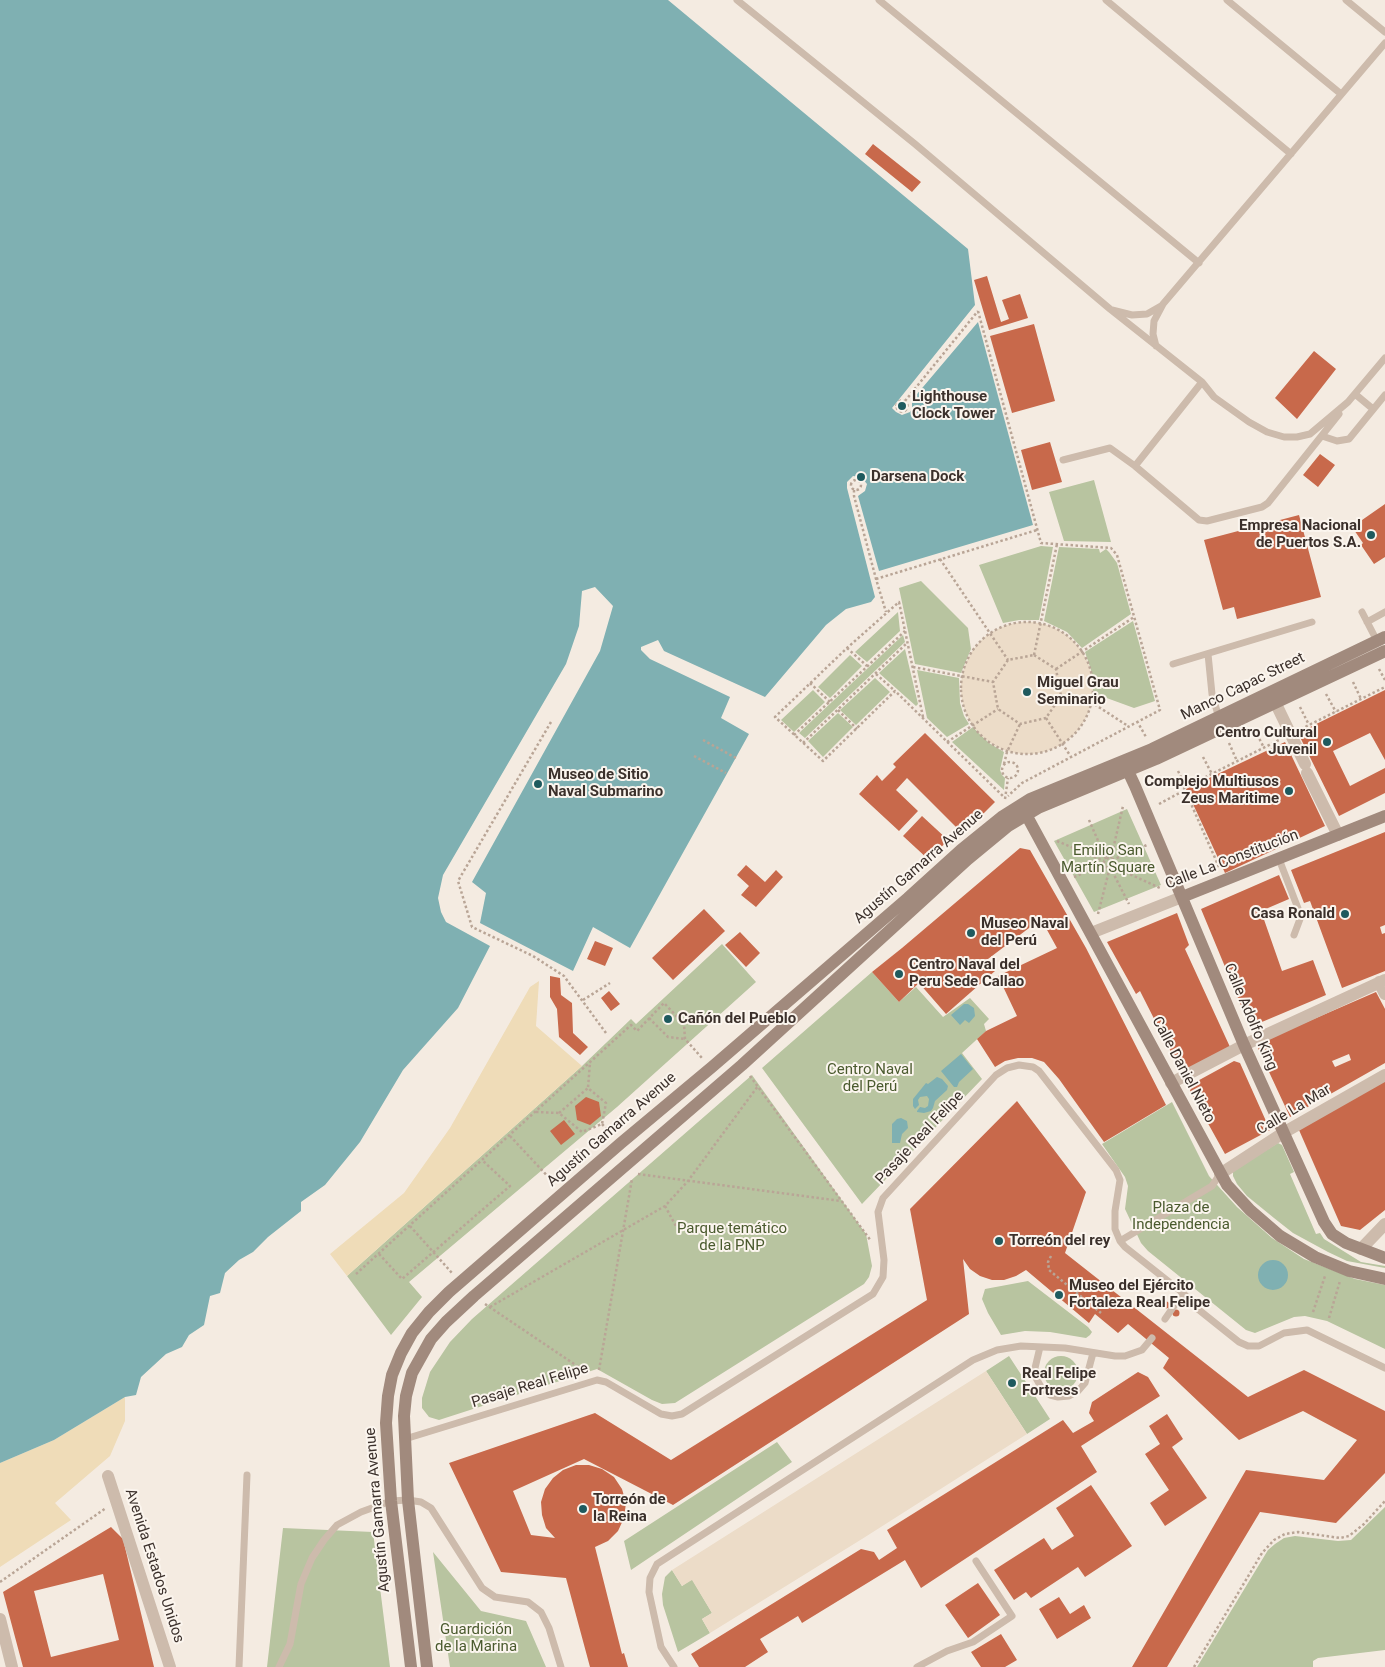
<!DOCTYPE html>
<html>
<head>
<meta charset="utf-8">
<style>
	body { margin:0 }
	canvas { display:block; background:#f4ebe1 }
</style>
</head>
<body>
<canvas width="1385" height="1667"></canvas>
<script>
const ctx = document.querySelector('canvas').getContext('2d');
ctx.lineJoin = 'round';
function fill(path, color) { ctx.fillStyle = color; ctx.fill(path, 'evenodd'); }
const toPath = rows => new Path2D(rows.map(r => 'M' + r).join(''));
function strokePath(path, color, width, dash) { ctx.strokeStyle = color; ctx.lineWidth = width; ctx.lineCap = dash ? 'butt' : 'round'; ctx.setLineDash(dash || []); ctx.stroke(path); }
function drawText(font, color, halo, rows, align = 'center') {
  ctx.font = font + ' Roboto,sans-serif'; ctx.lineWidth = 4; ctx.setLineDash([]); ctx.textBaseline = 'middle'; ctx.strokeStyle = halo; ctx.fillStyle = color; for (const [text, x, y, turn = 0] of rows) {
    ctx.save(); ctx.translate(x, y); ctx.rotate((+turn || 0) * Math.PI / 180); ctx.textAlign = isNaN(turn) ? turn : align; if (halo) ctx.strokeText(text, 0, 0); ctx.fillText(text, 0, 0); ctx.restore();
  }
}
const green = toPath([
	[1094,480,1111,542,1064,541,1049,492],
	[1041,546,1053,547,1039,620,1019,620,1003,623,979,565],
	[1059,547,1099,549,1100,553,1106,549,1109,552,1117,563,1131,614,1082,648,1067,632,1044,621],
	[921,581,968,628,971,649,961,673,915,664,899,588],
	[898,612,900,631,867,662,855,652],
	[1133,621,1155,701,1134,708,1093,693,1091,670,1085,652],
	[903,635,905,642,805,738,799,733],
	[905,649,918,704,916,706,879,673],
	[850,655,862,666,830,698,818,687],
	[917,670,959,678,960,703,964,716,969,724,947,737,927,718],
	[875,678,890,692,856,725,840,710],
	[813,690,825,702,794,732,781,720],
	[838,713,853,727,823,757,808,741],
	[973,727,989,743,1004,752,1000,770,1002,775,1005,778,1004,790,952,742],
	[1127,809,1161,885,1094,912,1054,841],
	[722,944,756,982,617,1107,409,1282,422,1297,391,1335,347,1276,582,1066,631,1019,636,1024],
	[872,972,899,1002,916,987,943,1017,970,998,989,1019,984,1024,986,1031,962,1053,982,1079,862,1204,762,1068],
	[752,1075,866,1234,872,1266,869,1277,864,1284,675,1403,662,1404,652,1400,597,1369,439,1420,429,1417,422,1408,422,1398,430,1372,450,1342,472,1319],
	[1172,1102,1209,1176,1237,1207,1272,1238,1304,1259,1355,1279,1385,1285,1385,1349,1327,1321,1305,1316,1294,1317,1255,1333,1246,1330,1148,1251,1141,1243,1125,1209,1128,1186,1125,1177,1102,1144],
	[1278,1143,1282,1145,1294,1172,1290,1174,1316,1234,1320,1233,1324,1239,1361,1262,1385,1266,1385,1268,1347,1261,1328,1252,1293,1233,1274,1218,1247,1196,1237,1184,1233,1176,1233,1170],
	[1028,1281,1088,1327,1092,1332,1090,1335,1086,1338,1050,1332,1025,1331,1001,1335,988,1313,982,1299,985,1289],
	'1044 1373a17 17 0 1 1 34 0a17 17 0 1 1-34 0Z',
	[1009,1356,1050,1419,1027,1434,986,1371],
	[777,1442,792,1462,631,1570,624,1541],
	[1385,1507,1385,1650,1318,1658,1313,1661,1313,1667,1197,1667,1268,1550,1275,1544,1284,1538,1295,1536,1338,1541,1351,1540],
	[283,1528,373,1532,390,1667,267,1667],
	[433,1552,481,1611,526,1621,546,1667,450,1667],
	[672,1570,682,1586,692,1579,712,1613,702,1619,710,1633,678,1652,663,1605,662,1594,665,1577]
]);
const sand = toPath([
	[539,981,536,1026,582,1066,347,1276,330,1254,404,1193,450,1128,530,987],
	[125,1397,125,1421,110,1456,55,1503,71,1520,0,1567,0,1463,54,1440]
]);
const plaza = toPath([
	'961 688a66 66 0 1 1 132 0a66 66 0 1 1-132 0Z',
	[986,1371,1027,1434,862,1539,710,1633,702,1619,712,1613,692,1580,682,1586,672,1570]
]);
const water = toPath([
	[0,0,668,0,968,249,975,305,892,408,896,412,902,415,910,412,912,409,912,400,978,322,1033,525,879,571,858,496,865,491,867,484,861,477,853,476,847,482,847,488,875,597,871,602,846,609,826,625,765,697,664,651,658,640,641,647,641,650,650,659,730,697,721,718,749,734,630,948,593,927,573,971,480,923,486,893,472,882,600,651,613,606,595,587,582,591,579,626,566,664,443,875,438,898,441,912,446,922,490,946,458,1008,403,1070,360,1142,325,1185,301,1202,301,1211,268,1237,253,1252,239,1260,225,1273,220,1293,210,1296,204,1325,189,1335,182,1347,166,1354,141,1377,136,1395,125,1397,54,1440,0,1463],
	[964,1004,968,1004,974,1008,975,1016,969,1023,965,1020,960,1025,951,1015],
	[961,1054,973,1069,959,1082,957,1087,954,1087,941,1071],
	[937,1077,942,1079,948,1086,947,1090,935,1101,933,1108,931,1111,924,1113,917,1112,917,1111,920,1107,925,1108,928,1106,929,1099,927,1096,920,1097,918,1100,919,1105,915,1109,913,1106,913,1099,926,1083,928,1084],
	[901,1118,907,1121,908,1128,902,1134,900,1143,892,1143,892,1124,897,1119],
	'1258 1275a15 15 0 1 1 30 0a15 15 0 1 1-30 0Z'
]);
const building = toPath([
	[873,144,921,182,912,192,865,154],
	[987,276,1001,322,1009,319,1002,300,1020,294,1028,318,989,330,974,280],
	[1034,324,1055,401,1012,413,990,336],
	[1314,351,1336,369,1297,419,1275,398],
	[1050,442,1062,482,1032,490,1021,450],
	[1320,454,1335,465,1318,487,1303,475],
	[1385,504,1385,557,1374,564,1361,545,1363,543,1352,527],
	[1299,515,1321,597,1237,619,1234,607,1223,610,1204,540],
	[1385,690,1385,760,1370,733,1333,751,1350,786,1385,768,1385,793,1339,816,1298,733],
	[925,733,995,802,963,834,907,778,896,790,918,811,899,831,859,794,877,775,882,781,896,767,893,764],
	[1285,742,1325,826,1225,873,1186,789],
	[922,816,948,840,929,860,903,836],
	[1385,832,1385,925,1380,927,1382,934,1385,933,1385,971,1342,988,1310,901,1304,903,1291,870],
	[1020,848,1030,850,1086,948,1166,1105,1104,1142,1059,1079,1044,1062,1032,1058,1018,1058,1005,1061,995,1067,977,1039,986,1031,1017,1016,998,976,1057,948,1041,919,984,962,995,971,946,1014,919,983,899,1002,872,972,902,948],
	[746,865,765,882,776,870,783,877,756,907,741,895,749,886,737,875],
	[1279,875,1289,899,1261,911,1282,971,1313,960,1326,995,1250,1027,1201,909],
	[704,909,725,931,673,980,652,958],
	[1177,913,1189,945,1185,949,1230,1047,1181,1072,1140,991,1136,994,1107,942],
	[740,932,760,953,746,967,725,945],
	[595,941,613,948,605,966,587,959],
	[550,976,560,978,561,995,572,1003,573,1033,588,1047,580,1055,559,1037,557,1009,550,997],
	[609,991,620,1004,611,1011,601,998],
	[1376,992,1385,1009,1385,1063,1290,1117,1256,1044],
	[1349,1054,1351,1060,1335,1067,1332,1061],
	[1234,1061,1240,1063,1270,1130,1225,1154,1190,1091,1192,1084],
	[1385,1081,1385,1210,1360,1230,1341,1226,1299,1130],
	[586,1097,599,1102,601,1116,590,1125,577,1120,575,1106],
	[1017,1101,1086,1192,1065,1253,1248,1397,1304,1370,1385,1411,1385,1473,1336,1523,1260,1512,1167,1667,1132,1667,1246,1470,1324,1480,1357,1440,1303,1411,1239,1440,1163,1368,1169,1358,1128,1324,1118,1333,1095,1314,1089,1323,1026,1270,1016,1276,1004,1280,992,1280,980,1276,970,1269,963,1259,969,1314,673,1505,584,1459,513,1491,531,1535,555,1538,546,1528,542,1515,541,1502,545,1489,553,1478,563,1470,576,1465,589,1465,602,1469,614,1477,622,1489,626,1503,624,1518,618,1531,608,1541,595,1547,622,1654,624,1653,628,1667,590,1667,566,1578,501,1572,449,1463,595,1413,671,1460,927,1300,910,1209],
	[564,1120,575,1134,561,1145,550,1131],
	'1162.5 1305a3.5 3.5 0 1 1 7 0a3.5 3.5 0 1 1-7 0Z',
	'1172.5 1313a3.5 3.5 0 1 1 7 0a3.5 3.5 0 1 1-7 0Z',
	[1138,1372,1148,1377,1160,1396,1081,1446,1097,1472,921,1588,905,1560,802,1623,798,1616,760,1639,768,1652,745,1667,699,1667,691,1654,861,1549,874,1552,879,1560,897,1548,887,1530,1063,1420,1073,1433,1094,1421,1089,1413,1092,1402],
	[1167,1414,1183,1439,1172,1447,1207,1498,1165,1526,1150,1503,1169,1490,1145,1454,1160,1444,1149,1426],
	[1091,1485,1132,1546,1085,1577,1078,1567,1031,1598,1026,1592,1014,1600,994,1570,1044,1538,1052,1550,1074,1536,1056,1508],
	[111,1527,123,1539,154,1667,23,1667,3,1592],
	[103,1574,119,1640,51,1657,34,1591],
	[978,1583,1000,1615,968,1638,945,1605],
	[1059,1597,1070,1614,1084,1605,1091,1618,1057,1639,1039,1609],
	[1001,1634,1017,1660,1005,1667,981,1667,971,1652]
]);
const path = toPath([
	[978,311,1041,543,1111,548,1117,555,1160,710,1022,783,1008,796],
	'896.5 406a5.5 5.5 0 1 1 11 0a5.5 5.5 0 1 1-11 0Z',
	[905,401,978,311],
	'851 485a5 5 0 1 1 10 0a5 5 0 1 1-10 0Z',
	[854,490,854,496,876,579,886,612],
	[940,559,1008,660],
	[876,579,1037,530],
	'961 688a66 66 0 1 1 132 0a66 66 0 1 1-132 0Z',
	[847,648,867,666],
	[1034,655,1056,669,1061,696,1046,718,1020,724,998,709,993,682,1008,660,1034,655],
	[1034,655,1057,544],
	[913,667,993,682],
	[1056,669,1134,617],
	[1379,669,1385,680],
	[876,674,895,691],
	[1353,682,1361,699],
	[810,683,830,702],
	[1326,694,1336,712],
	[1061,696,1091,702,1128,726],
	[1300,707,1309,725],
	[838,710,857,729],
	[923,717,899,602,847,648,775,717,823,761,895,691,1005,798],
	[1046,718,1071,757],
	[1137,721,1146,737],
	[551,722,458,881,472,927,533,956,564,976,606,1033],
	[1301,729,1385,687],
	[1255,730,1264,748],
	[794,735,905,631],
	[703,740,736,758],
	[947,742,998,709],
	[803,743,907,643],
	[1229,743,1237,761],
	[694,756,726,773],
	[1203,757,1212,774],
	'1002 770a8 8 0 1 1 16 0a8 8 0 1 1-16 0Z',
	[1004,764,1007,752,1020,724],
	[1178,771,1186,787],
	[1005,799,1008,778],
	[1159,804,1185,790],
	[1089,820,1106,859],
	[1057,841,1104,861],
	[1111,858,1123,806],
	'1104 863a5 5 0 1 1 10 0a5 5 0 1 1-10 0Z',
	[1112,860,1147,845],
	[1112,866,1160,888],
	[1110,867,1129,904],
	[1219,867,1184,788,1279,740],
	[1074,877,1105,864],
	[1098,914,1110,867],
	[583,1000,610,983],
	[649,1018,668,1037,685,1039],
	[750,1076,871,1241],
	[536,1112,559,1113,582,1132,602,1124,606,1103,588,1088,590,1063],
	[559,1113,588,1088],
	[602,1124,612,1134],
	[510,1136,554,1183],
	[638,1174,841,1201],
	[665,1206,677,1228],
	[410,1226,452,1273],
	[379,1254,402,1279,510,1186,482,1160],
	[1051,1256,1048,1262,1049,1270,1101,1313],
	[356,1274,631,1025,637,1031,664,1003,684,1024,685,1039,702,1058],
	[485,1304,586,1372],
	[490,1307,665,1206,688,1181,758,1086],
	[1313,1312,1325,1276],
	[1329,1318,1340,1281],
	[599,1370,632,1179],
	[0,1582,106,1508],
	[1194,1667,1262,1553,1274,1540,1285,1534,1298,1532,1340,1538,1349,1536,1364,1524,1385,1501]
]);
const lane = toPath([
	[737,0,915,144,1110,309,1202,382,1214,397,1249,422,1267,432,1284,437,1297,437,1310,434,1348,402,1385,358],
	[879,0,1199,263],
	[1106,0,1291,154],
	[1227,0,1341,94],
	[1346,0,1385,32],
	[1112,310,1132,315,1147,314,1161,306],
	[1156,346,1153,334,1154,321,1163,304,1385,43],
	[1355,394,1373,409],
	[1322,436,1337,441,1349,439,1385,395],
	[1063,460,1110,448,1135,466,1199,520,1207,521,1262,507,1268,503,1339,414],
	[1135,466,1202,382],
	[1362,612,1377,641],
	[1367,622,1385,612],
	[1208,654,1212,694,1219,718],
	[1173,664,1312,622],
	[1279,859,1299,911,1300,919,1294,935],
	[1120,1241,1212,1186,1220,1174],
	[1165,1319,1183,1293],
	[1040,1347,1035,1368,1036,1378,1041,1387,1050,1395,1058,1397,1069,1396,1078,1391,1085,1383,1093,1353],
	[405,1439,597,1380,606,1382,661,1414,672,1416,682,1414,873,1294,883,1277,884,1260,878,1212,883,1198,996,1075,1007,1068,1019,1065,1033,1067,1039,1071,1116,1170,1120,1180,1115,1211,1115,1229,1120,1241,1125,1247,1183,1293,1199,1310,1239,1342,1248,1346,1259,1346,1284,1333,1307,1330,1385,1368],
	[239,1667,247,1475],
	[279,1667,290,1644,301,1584,312,1558,324,1540,337,1525,361,1512,391,1501,408,1500,421,1502,431,1508,482,1588,495,1597,528,1602,541,1612,549,1628,561,1667],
	[674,1667,661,1647,649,1592,650,1578,657,1564,973,1360,997,1350,1021,1346,1065,1348,1115,1356,1125,1356,1142,1350,1152,1338],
	[917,1667,947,1651,973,1642,1012,1616,976,1561]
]);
const street = toPath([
	[1276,704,1305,764],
	[1307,773,1338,835],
	[1091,933,1182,897],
	[1379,982,1385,994],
	[1171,1083,1244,1045,1385,980],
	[1220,1174,1283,1133,1385,1075],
	[1361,1249,1385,1224],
	[108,1476,170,1667],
	[0,1619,12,1667]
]);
const secondary = toPath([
	[1122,766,1128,771,1135,786,1244,1045,1324,1222,1332,1234,1346,1243,1385,1258],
	[1022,807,1227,1185,1250,1210,1280,1236,1315,1257,1349,1271,1385,1279],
	[1182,897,1385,816],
	[411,1667,391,1501,386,1423,388,1396,392,1375,401,1353,412,1333,429,1312,449,1292,621,1143,712,1067,908,898,961,850,1003,816,1030,799,1152,749,1385,637],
	[427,1667,408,1500,404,1416,406,1396,412,1373,431,1339,446,1322,474,1296,742,1065,968,859,1008,826,1038,808,1156,759,1385,651]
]);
const markers = [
	[902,406,5,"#1f5a5e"],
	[861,477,5,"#1f5a5e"],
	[1371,535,5,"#1f5a5e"],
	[1027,692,5,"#1f5a5e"],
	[1327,742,5,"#1f5a5e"],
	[538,784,5,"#1f5a5e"],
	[1289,791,5,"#1f5a5e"],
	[1345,914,5,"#1f5a5e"],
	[971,933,5,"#1f5a5e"],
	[899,974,5,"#1f5a5e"],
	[668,1019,5,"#1f5a5e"],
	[999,1241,5,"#1f5a5e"],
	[1059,1295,5,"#1f5a5e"],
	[1012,1383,5,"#1f5a5e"],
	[583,1509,5,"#1f5a5e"]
];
const poiNames = [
	["Lighthouse",912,397],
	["Clock Tower",912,414],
	["Darsena Dock",871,477],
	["Empresa Nacional",1361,526,"right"],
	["de Puertos S.A.",1361,543,"right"],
	["Miguel Grau",1037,683],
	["Seminario",1037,700],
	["Centro Cultural",1317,733,"right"],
	["Juvenil",1317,750,"right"],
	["Museo de Sitio",548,775],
	["Naval Submarino",548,792],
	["Complejo Multiusos",1279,782,"right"],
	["Zeus Maritime",1279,799,"right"],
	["Casa Ronald",1335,914,"right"],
	["Museo Naval",981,924],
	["del Perú",981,941],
	["Centro Naval del",909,965],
	["Peru Sede Callao",909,982],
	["Cañón del Pueblo",678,1019],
	["Torreón del rey",1009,1241],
	["Museo del Ejército",1069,1286],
	["Fortaleza Real Felipe",1069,1303],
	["Real Felipe",1022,1374],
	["Fortress",1022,1391],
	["Torreón de",593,1500],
	["la Reina",593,1517]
];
const streetNames = [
	["Manco Capac Street",1243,687,-26],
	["Calle La Constitución",1232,860,-21],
	["Agustín Gamarra Avenue",919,867,-41],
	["Calle Adolfo King",1250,1017,67],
	["Calle Daniel Nieto",1183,1070,62],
	["Calle La Mar",1294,1110,-31],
	["Agustín Gamarra Avenue",612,1130,-41],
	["Pasaje Real Felipe",920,1138,-47],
	["Pasaje Real Felipe",530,1386,-17],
	["Agustín Gamarra Avenue",378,1510,-95],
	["Avenida Estados Unidos",154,1566,72]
];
const parkNames = [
	["Emilio San",1108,851],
	["Martín Square",1108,868],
	["Centro Naval",870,1070],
	["del Perú",870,1087],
	["Plaza de",1181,1208],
	["Independencia",1181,1225],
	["Parque temático",732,1229],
	["de la PNP",732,1246],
	["Guardición",476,1630],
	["de la Marina",476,1647]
];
fill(green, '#b8c4a0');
fill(sand, '#efdcb8');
fill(plaza, '#ecdcc8');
fill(water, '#7fb0b2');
fill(building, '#c8694b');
strokePath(path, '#b9a596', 2.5, [2.5, 2.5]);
strokePath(lane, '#cdbbac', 7);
strokePath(street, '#cdbbac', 12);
strokePath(secondary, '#a18a7d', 12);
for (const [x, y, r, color] of markers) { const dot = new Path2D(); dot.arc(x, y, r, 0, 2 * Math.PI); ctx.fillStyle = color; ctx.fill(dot); strokePath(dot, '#fbf5ee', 2); }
drawText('bold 15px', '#3b302b', '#fbf5ee', poiNames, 'left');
drawText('15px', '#3b302b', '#fbf5ee', streetNames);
drawText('15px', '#4a5a2e', '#fbf5ee', parkNames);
</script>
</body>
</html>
